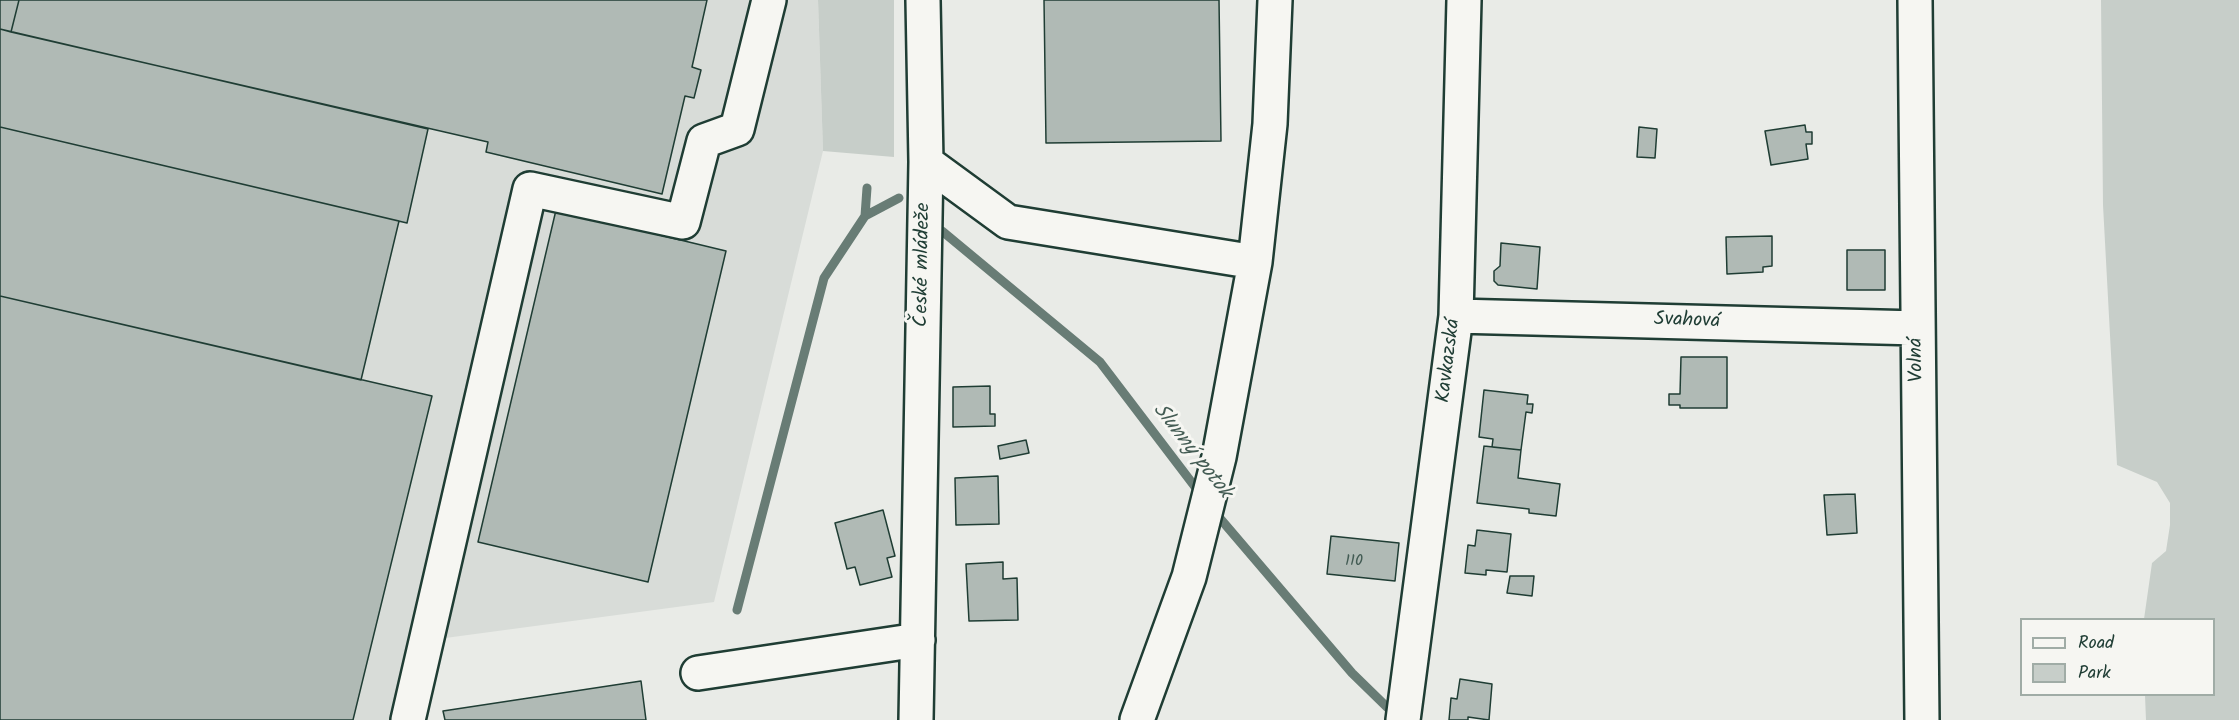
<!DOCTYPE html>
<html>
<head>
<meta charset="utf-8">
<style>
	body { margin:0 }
	#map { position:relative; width:2239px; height:720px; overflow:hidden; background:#e9ebe7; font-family:Kalam,sans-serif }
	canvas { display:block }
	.legend { position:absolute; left:2020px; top:618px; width:195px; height:78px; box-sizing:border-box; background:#f6f6f2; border:2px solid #a0aca6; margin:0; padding:8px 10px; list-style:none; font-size:18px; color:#1f3d34 }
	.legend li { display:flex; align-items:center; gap:12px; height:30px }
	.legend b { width:30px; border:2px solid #a0aca6 }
</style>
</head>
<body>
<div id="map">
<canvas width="2239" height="720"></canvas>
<ul class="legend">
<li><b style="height:8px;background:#f6f6f2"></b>Road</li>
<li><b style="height:16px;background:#c7cec9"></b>Park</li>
</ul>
</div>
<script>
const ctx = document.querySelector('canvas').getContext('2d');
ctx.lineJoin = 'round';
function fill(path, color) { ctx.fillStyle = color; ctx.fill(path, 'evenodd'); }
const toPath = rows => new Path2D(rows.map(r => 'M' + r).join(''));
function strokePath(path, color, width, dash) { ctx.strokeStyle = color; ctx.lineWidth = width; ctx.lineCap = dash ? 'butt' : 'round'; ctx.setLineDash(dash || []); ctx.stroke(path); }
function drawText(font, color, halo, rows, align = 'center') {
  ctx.font = font + ' Kalam,sans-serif'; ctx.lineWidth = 6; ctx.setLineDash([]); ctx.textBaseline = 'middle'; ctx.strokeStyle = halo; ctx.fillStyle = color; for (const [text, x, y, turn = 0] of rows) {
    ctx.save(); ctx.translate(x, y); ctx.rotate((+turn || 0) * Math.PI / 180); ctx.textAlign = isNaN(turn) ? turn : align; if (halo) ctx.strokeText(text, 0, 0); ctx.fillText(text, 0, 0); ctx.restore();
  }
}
const built = toPath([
	[0,0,818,0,823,151,714,602,408,643,392,720,0,720]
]);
const green = toPath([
	[818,0,894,0,894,157,823,151],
	[2101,0,2239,0,2239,720,2146,720,2145,695,2214,694,2214,620,2144,619,2152,563,2166,551,2170,525,2170,503,2157,482,2117,465,2103,205]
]);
const stream = toPath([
	[867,188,865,216,899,198],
	[942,231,1100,362,1202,496],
	[1212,509,1352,673,1394,714],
	[737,610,824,278,865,216]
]);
const building = toPath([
	[0,0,19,0,11,32,0,29,0,0],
	[19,0,707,0,692,67,701,70,694,98,685,96,662,194,486,152,488,142,11,32,19,0],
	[1044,0,1219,0,1221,141,1046,143,1044,0],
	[0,29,428,129,407,223,0,127,0,29],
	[1805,125,1806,132,1812,132,1812,144,1806,144,1808,159,1771,165,1765,131,1805,125],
	[0,127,399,221,361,380,0,296,0,127],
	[1639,127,1657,129,1655,158,1637,157,1639,127],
	[556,210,726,251,648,582,478,542,556,210],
	[1772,236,1772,266,1763,267,1763,272,1727,274,1726,237,1772,236],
	[1501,243,1540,247,1537,289,1498,285,1494,281,1494,271,1500,266,1501,243],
	[1847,250,1885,250,1885,290,1847,290,1847,250],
	[0,296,432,396,353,720,0,720,0,296],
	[1681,357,1727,357,1727,408,1680,408,1680,405,1669,405,1669,394,1680,394,1681,357],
	[990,386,990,414,995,414,995,426,953,427,953,387,990,386],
	[1484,390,1528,395,1527,404,1533,404,1532,413,1526,412,1521,450,1492,447,1493,439,1479,437,1484,390],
	[1026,440,1029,453,1000,459,998,446,1026,440],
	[1484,446,1521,450,1518,478,1560,484,1556,516,1529,513,1529,509,1477,503,1484,446],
	[998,476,999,524,956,525,955,478,998,476],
	[1855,494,1857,533,1827,535,1824,495,1855,494],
	[883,510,895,556,887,558,892,577,860,585,855,567,847,569,835,523,883,510],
	[1477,530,1511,534,1507,572,1486,570,1486,575,1465,573,1468,545,1475,546,1477,530],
	[1331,536,1399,543,1395,581,1327,574,1331,536],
	[1003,562,1003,579,1017,578,1018,620,969,621,966,564,1003,562],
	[1510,576,1534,576,1532,596,1507,593,1510,576],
	[1460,679,1492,684,1489,720,1468,717,1468,720,1449,720,1451,698,1457,699,1460,679],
	[641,681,646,720,445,720,443,711,641,681]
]);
const minor = toPath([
	[923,0,926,162],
	[1915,0,1922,720],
	[1456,316,1918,328],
	[698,673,918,640],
	[408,720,530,189,683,222,704,141,737,129,769,0],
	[916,720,926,162,1008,222,1255,262],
	[1137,720,1189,577,1219,457,1255,262,1270,124,1275,0],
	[1403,720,1456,316,1464,0]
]);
const numberNames = [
	["110",1354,562]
];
const streetNames = [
	["České mládeže",924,265,-89],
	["Svahová",1687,322,2],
	["Volná",1918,360,-91],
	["Kavkazská",1450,361,-83]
];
const waterNames = [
	["Slunný potok",1191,452,52]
];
fill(built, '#d8dcd8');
fill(green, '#c7cec9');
strokePath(stream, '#687c75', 9);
fill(building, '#b0bab5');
strokePath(building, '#1f3d34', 1.5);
strokePath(minor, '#1f3d34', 38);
strokePath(minor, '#f6f6f2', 33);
drawText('16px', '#435c54', null, numberNames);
drawText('20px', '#1f3d34', '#f6f6f2', streetNames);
drawText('italic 21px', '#445c54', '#f6f6f2', waterNames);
</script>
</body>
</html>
